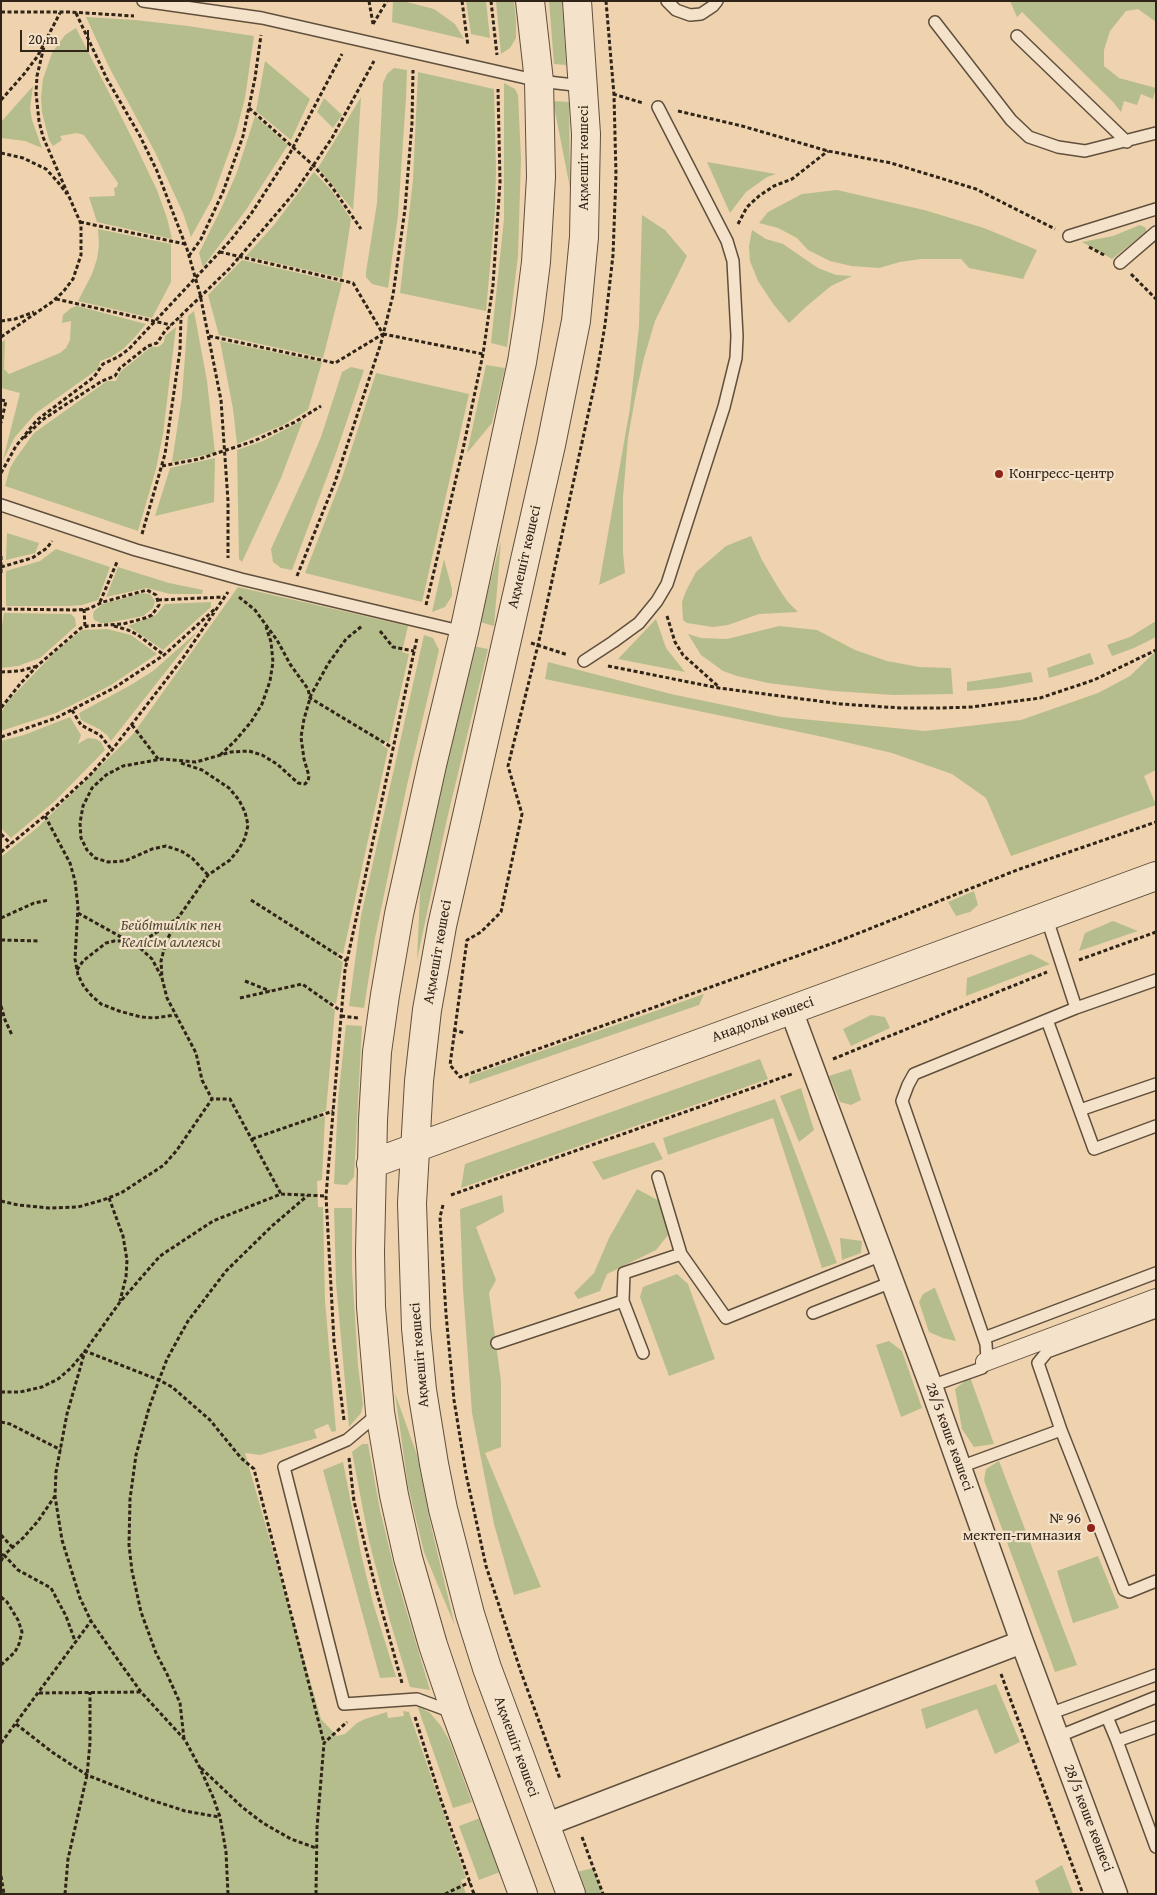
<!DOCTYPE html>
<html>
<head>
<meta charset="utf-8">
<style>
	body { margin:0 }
	#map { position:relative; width:1157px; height:1895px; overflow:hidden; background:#eed3ae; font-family:"Gentium Book Plus",serif }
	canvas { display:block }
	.frame { position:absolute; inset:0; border:2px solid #302317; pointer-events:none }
	.scale { position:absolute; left:20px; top:30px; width:69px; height:22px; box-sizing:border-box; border:2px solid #302317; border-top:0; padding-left:6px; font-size:15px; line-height:18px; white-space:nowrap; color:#302317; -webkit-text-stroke:4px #f4e2ca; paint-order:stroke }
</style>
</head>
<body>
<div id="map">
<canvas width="1157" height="1895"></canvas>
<div class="frame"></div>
<div class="scale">20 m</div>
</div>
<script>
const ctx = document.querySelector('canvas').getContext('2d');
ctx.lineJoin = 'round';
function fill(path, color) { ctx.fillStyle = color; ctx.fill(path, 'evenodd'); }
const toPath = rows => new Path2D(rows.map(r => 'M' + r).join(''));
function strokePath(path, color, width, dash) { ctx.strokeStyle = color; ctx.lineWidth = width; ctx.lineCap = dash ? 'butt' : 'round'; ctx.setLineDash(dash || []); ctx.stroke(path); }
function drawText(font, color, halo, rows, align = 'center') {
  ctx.font = font + ' "Gentium Book Plus",serif'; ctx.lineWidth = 4.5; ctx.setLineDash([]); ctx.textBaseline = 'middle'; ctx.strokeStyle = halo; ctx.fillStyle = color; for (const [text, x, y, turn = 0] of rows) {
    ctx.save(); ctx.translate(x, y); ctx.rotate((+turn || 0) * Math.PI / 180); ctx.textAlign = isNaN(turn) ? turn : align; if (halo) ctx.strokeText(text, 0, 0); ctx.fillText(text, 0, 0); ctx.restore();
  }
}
const green = toPath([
	[393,1,403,1,434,9,455,24,464,39,392,22],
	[466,1,486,1,490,38,471,34],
	[496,1,514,1,516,21,516,38,510,48,501,54],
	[549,1,562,1,566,65,554,64],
	[1010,1,1156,1,1156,22,1138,9,1126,11,1110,31,1104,50,1104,66,1119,78,1156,88,1153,99,1141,94,1137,105,1124,101,1121,112,1113,102,1022,12,1017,17],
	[86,17,135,20,188,26,254,36,245,98,236,133,212,199,191,237,183,213,155,152,109,67],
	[76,28,132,138,157,190,167,218,172,239,97,222,89,197,115,196,114,188,117,187,118,183,84,135,77,133,60,136,62,140,53,146,49,140,42,112,41,97,43,79,52,53,65,35],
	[265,61,310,99,291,140,256,111],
	[394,68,407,70,406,98,398,215,388,288,372,284,366,277,366,272,377,203,383,83,387,74],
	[418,72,494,89,496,169,495,211,486,311,400,293,413,180],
	[504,83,515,89,518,95,521,158,518,256,507,347,491,343,504,219],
	[33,86,30,108,32,120,42,148,25,141,1,138,1,122],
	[361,97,357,160,353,210,318,168],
	[324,98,342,115,333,128,317,112],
	[553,101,569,102,570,188],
	[255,116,288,145,246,210,203,267,199,253,221,209,237,172],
	[707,162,776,174,767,177,746,192,730,213],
	[314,172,332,191,351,219,342,278,246,256,274,225],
	[837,190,924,210,984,228,1037,250,1023,279,969,268,961,259,921,259,900,262,879,268,851,266,830,261,808,250,797,238,778,228,759,223,768,212,802,194],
	[642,215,665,230,687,256,655,321,644,358,636,393,628,438,623,497,623,553,625,573,599,585,630,408,639,326],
	[1140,225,1146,228,1146,232,1112,259,1082,242,1113,236],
	[98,229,171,244,171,282,152,318,78,301,92,274,97,259,99,245],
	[752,230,766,239,783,244,818,268,836,275,852,276,831,286,807,306,789,323,774,305,758,281,750,261,749,246],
	[242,260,342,283,323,358,219,335,208,295],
	[77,306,146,324,134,338,123,349,111,357,100,361,98,369,36,413,15,437,3,460,20,393,1,388,1,343,5,340,4,369,9,374,60,353,66,348,70,340,71,321,62,323,63,315,71,308],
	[194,311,207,381,215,453,172,462,182,396,188,316],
	[176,327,163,434,156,469,138,531,5,486,10,468,16,458,34,433,107,381,116,381,120,372,151,347,158,347,161,345,164,342,165,336],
	[220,341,322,362,308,410,283,425,237,444,233,409],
	[486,365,505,368,492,423,467,453],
	[351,367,364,370,336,453,292,570,281,568,273,562,271,549,308,468,321,437,342,372],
	[376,373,469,394,422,602,305,573,343,475],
	[303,420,281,478,242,562,239,559,237,450,263,441],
	[215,458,214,502,155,516,170,468],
	[7,533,39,543,35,553,6,560],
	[751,536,762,560,779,589,788,602,798,612,759,614,728,625,713,627,687,623,683,620,682,602,686,591,696,572,726,546],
	[501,541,494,626,480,622],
	[56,549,110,567,98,600,82,605,70,606,6,606,6,571,40,561],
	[444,559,452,589,452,596,445,607,432,612],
	[118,567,169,583,203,590,202,594,170,594,147,588,106,597],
	[238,587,408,626,402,652,409,654,389,743,383,740,382,745,388,749,343,954,339,952,338,959,343,962,336,1004,332,1002,332,1008,335,1010,326,1111,320,1113,320,1118,325,1116,322,1180,317,1181,318,1207,323,1207,325,1300,336,1431,332,1432,328,1424,314,1430,317,1438,260,1455,245,1453,321,1719,337,1736,345,1734,357,1723,365,1719,387,1712,388,1718,404,1716,403,1711,409,1712,466,1878,461,1880,466,1894,1,1894,1,857,37,828,133,734],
	[142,593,150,594,155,601,153,608,143,616,108,623,101,623,94,620,93,615,94,611,103,604],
	[211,602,211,607,163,650,128,626,156,615,165,604],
	[4,613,71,614,75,618,76,626,40,658,18,666,1,668,1,631],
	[656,619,666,648,685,672,618,659],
	[1156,621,1156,637,1134,648,1112,656,1107,645,1130,637],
	[779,626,817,630,855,650,887,661,919,667,951,668,953,694,893,695,834,691,768,683,737,676,723,671,701,655,688,634,701,638,727,639],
	[107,629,131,635,157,654,111,685,88,697,56,713,1,731,1,713,8,701,54,653,82,630],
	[197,632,111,741,107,735,99,729,81,720,79,713,129,686,153,671],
	[424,635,433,638,439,650,407,785,375,938,364,1008,349,1006,361,916],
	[473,646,488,649,447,819,417,960,421,872],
	[1156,651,1156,770,1144,776,1156,805,1011,856,986,798,952,774,892,753,828,738,545,679,548,662,671,694,781,717,925,731,1021,720,1098,693,1130,676],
	[1090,653,1094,664,1049,678,1047,668],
	[1031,672,1033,682,1000,688,967,691,967,682],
	[70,717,81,735,78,744,88,738,96,739,101,742,105,750,55,801,11,838,1,828,1,741,24,735],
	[974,891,978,905,970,912,956,916,948,902],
	[1113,921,1138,931,1079,951,1085,933],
	[1031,954,1050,964,966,996,967,978],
	[704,994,699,1005,469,1084,470,1076],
	[871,1015,885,1017,890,1028,851,1046,843,1029],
	[346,1025,362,1026,354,1177,347,1185,334,1184,338,1100],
	[760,1059,768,1079,461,1188,465,1164],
	[851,1069,861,1100,851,1105,840,1102,829,1076],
	[801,1088,814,1130,799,1142,780,1096],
	[775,1099,837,1263,822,1268,773,1118,668,1155,663,1138],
	[654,1142,663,1159,603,1180,592,1162],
	[637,1189,663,1203,668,1235,656,1250,607,1274,600,1291,578,1299,574,1293,594,1273,609,1238],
	[502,1195,504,1212,476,1227,496,1280,489,1293,501,1381,501,1447,485,1453,541,1587,514,1595,494,1524,472,1413,463,1289,460,1209],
	[334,1208,352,1208,352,1270,358,1366,363,1404,361,1413,349,1427,336,1283],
	[840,1238,862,1241,861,1253,842,1260],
	[677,1274,688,1284,715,1359,669,1376,640,1297,643,1287],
	[934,1288,935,1288,956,1341,943,1338,929,1332,919,1302,923,1294],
	[889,1341,902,1351,922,1408,901,1417,876,1345],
	[970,1377,994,1444,974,1447,962,1429,955,1389],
	[395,1393,417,1455,431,1526,455,1626,424,1552,408,1486],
	[362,1444,368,1444,380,1510,396,1576,430,1690,410,1687,390,1621,369,1541,352,1452],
	[999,1461,1077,1665,1055,1672,984,1480,986,1469],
	[343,1462,361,1554,373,1603,396,1677,380,1678,323,1470],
	[1098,1556,1119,1608,1073,1623,1057,1571],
	[996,1684,1020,1742,995,1754,977,1709,926,1729,921,1709],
	[417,1705,430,1713,441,1726,449,1740,472,1802,453,1808],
	[480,1818,500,1872,479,1880,459,1826],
	[1062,1865,1073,1894,1040,1894,1035,1881],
	[593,1868,603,1894,585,1894,577,1872]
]);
const path = toPath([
	[369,1,373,24],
	[462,1,468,46],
	[491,1,497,55],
	[606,1,614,95,616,175,613,255,605,325,596,378,538,645,508,766,522,814,501,912,481,932,467,940,450,1065,460,1077,839,941,1017,870,1156,822],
	[1,12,70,12,134,16],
	[76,13,107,79,140,136,157,171,187,249,200,294,221,400,228,501,228,558],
	[373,24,387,1],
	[613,94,643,103],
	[1,100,24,74,37,57,60,13],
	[249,108,314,166,332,187,361,229],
	[678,111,742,126,828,151,891,163,976,189,1055,229],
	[1,153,23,158,46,169,57,181,67,194],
	[80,222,185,244],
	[738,224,747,207,759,196,774,186,792,179,828,151],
	[1089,247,1106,256],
	[189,256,201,239,223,192,243,136,255,78,261,35],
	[1131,274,1156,299],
	[56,299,171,325],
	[1,321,15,319,34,312],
	[383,334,483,354],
	[209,336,335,363,383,334,353,283,220,252],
	[1,337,52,302,63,292,73,279,81,255,81,224,43,137,39,121,36,93,37,76,45,42],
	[1,400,6,401,1,423],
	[24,438,42,420,102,381,115,376,120,368,148,346,157,343,165,331,230,268,295,192,332,138,374,61],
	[162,466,199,459,254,441,295,422,321,406],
	[1,473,16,446,37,420,94,377,103,364,118,357,129,349,230,241,251,214,289,155,342,54],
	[142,534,165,454,180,350,181,317],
	[1,556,1,575],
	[1,567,32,558,47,548,52,541],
	[297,576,335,482,381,343,393,295,405,209,412,123,413,70],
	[239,597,255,610,277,640,290,664,308,689,310,698,393,748],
	[158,600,224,597],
	[100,602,117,562],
	[426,605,463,449,483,354,493,285,500,182,498,89],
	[1,609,77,610,88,609,103,602,147,590,156,595,159,605,152,615,145,618,123,624,88,626,81,628,37,666,20,684,1,708],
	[84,609,85,627],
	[667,616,675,642,683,655,719,687],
	[114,626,128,630,138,635,164,655],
	[380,631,393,647,414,651],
	[531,643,568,655],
	[608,666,719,688,841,704,901,708,940,708,972,707,1040,698,1094,680,1156,650],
	[1,672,20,671,37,666],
	[72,710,81,725,100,735,112,750],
	[132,725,158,759],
	[1,737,56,718,114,688,164,655,215,609],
	[220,755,234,742,251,722,262,704,270,681,273,662,271,642,266,627],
	[181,763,202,770,229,788,239,800,245,812,248,825,245,838,239,849,230,860,208,875,178,918,166,942,161,961,162,978,167,998,196,1053,202,1080,212,1099],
	[45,816,70,863,75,881,78,907,75,959,78,975,84,987,92,996,101,1004,119,1011,141,1017,154,1018,175,1015],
	[1,834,11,844],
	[1,852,53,809,90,775,112,750,183,658,228,592],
	[208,875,192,858,181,851,166,846,152,849,125,861,108,862,95,858,87,850,81,838,80,823,83,806,92,788,106,775,123,766,162,759,196,762,231,752,249,751,262,755,277,764,298,783,305,784,308,781,309,776,304,759,301,737,304,719,311,695,328,664,346,639,362,626],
	[251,900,347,961],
	[78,913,139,947,152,959,161,976],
	[1,918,34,903,49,900],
	[1,940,39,941],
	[1079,960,1156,932],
	[77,970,83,961,106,943,114,941,137,941,148,938,178,918],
	[245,981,270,991],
	[240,998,302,984,341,1011],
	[1,1006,5,1020,12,1035],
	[341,1016,358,1018],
	[453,1030,465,1033],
	[833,1059,1047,972],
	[252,1139,333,1111],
	[451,1195,792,1074],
	[109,1198,123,1236,127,1260,126,1277,120,1301],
	[1,1201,18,1205,49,1208,78,1207,103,1200,121,1193,164,1165,177,1150,212,1099,230,1099,281,1194],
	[443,1205,440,1217,446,1314,454,1400,466,1474,486,1566,521,1672,560,1779],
	[1,1392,20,1392,42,1387,58,1379,71,1368,85,1351,159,1380,172,1387,210,1420,241,1458,254,1469,324,1743],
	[344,1420,334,1342,326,1196,345,970,417,638],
	[1,1422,10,1424,61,1450],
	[349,1458,354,1501,376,1589,402,1683],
	[1,1535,13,1548],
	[1,1555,4,1555,23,1538,38,1521,55,1496],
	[1,1561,4,1555,18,1570,51,1588,66,1616,75,1641],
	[1,1597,7,1602,18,1620,22,1632,19,1644,15,1652,1,1665],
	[1001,1674,1083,1894],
	[39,1693,141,1692],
	[415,1717,441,1800,474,1894],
	[16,1724,52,1752,87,1775,148,1799,185,1811,219,1817],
	[184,1739,180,1703,167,1674,156,1653,141,1612,132,1571,129,1545,130,1499,136,1455,149,1408,159,1380,167,1359,188,1321,226,1271,272,1226,307,1196],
	[1,1743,91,1621],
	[201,1768,242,1807,263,1823,291,1839,316,1848],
	[582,1837,603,1894],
	[1,1876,4,1894],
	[65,1894,68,1859,87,1775,90,1743,90,1692],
	[228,1894,226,1852,220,1817,213,1797,199,1766,185,1740,141,1692,118,1660,91,1621,80,1598,62,1540,55,1496,56,1472,67,1414,85,1351,120,1302,160,1256,213,1221,281,1194,326,1196],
	[316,1894,317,1828,324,1743,347,1722],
	[445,1894,470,1882]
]);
const service = toPath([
	[143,1,262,18,539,81,583,86],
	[667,1,676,10,690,15,701,14,713,6,717,1],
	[935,22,1011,120,1029,137,1058,147,1085,151,1156,133],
	[1017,36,1127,142],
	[1069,236,1156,209],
	[1120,263,1156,232],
	[1,505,136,550,241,579,464,632],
	[584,661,613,642,639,623,657,601,667,584,724,407,736,358,737,336,733,261,727,241,658,107],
	[1046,916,1076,1008],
	[1047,1020,1094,1149,1156,1126],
	[1080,1110,1156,1084],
	[658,1177,681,1254,726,1318,882,1255],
	[813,1313,892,1282],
	[984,1338,1156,1273],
	[497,1343,623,1301],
	[643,1353,623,1301,624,1273,681,1254],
	[931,1386,982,1368,987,1359,986,1344,902,1101,908,1085,914,1074,1076,1008,1156,980],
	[379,1413,347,1440,284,1467,344,1704,417,1699,452,1712],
	[1061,1430,1124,1590,1129,1592,1156,1581],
	[960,1467,1061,1430,1038,1363,1047,1352,1156,1312],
	[1049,1714,1156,1675],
	[1107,1717,1117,1741,1156,1727],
	[1057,1737,1156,1697],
	[1117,1741,1156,1847]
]);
const pedestrian = toPath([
	[985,1362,1156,1298]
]);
const minor = toPath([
	[791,1010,931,1386,1022,1642,1116,1894],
	[545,1825,1022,1642]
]);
const tertiary = toPath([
	[371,1164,1156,876],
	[523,1894,456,1713,433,1645,408,1558,394,1495,380,1412,371,1307,370,1252,373,1120,377,1052,385,995,399,914,432,765,464,632,522,362,529,318,536,262,541,177,539,81,530,1],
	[571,1894,487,1668,470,1614,443,1509,434,1464,422,1390,416,1328,412,1203,419,1081,427,1010,442,926,551,445,576,321,584,237,586,134,577,1]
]);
const markers = [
	[999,474,5,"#8f2418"],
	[1091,1528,5,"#8f2418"]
];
const streetNames = [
	["Ақмешіт көшесі",584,158,-90],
	["Ақмешіт көшесі",525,557,-77],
	["Ақмешіт көшесі",438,952,-80],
	["Анадолы көшесі",763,1020,-20],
	["Ақмешіт көшесі",420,1355,-95],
	["28/5 көше көшесі",949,1437,70],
	["Ақмешіт көшесі",516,1747,70],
	["28/5 көше көшесі",1088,1818,69]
];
const poiNames = [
	["Конгресс-центр",1009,474],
	["№ 96",1081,1519,"right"],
	["мектеп-гимназия",1081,1536,"right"]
];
const parkNames = [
	["Бейбітшілік пен",171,926],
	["Келісім аллеясы",171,943]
];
fill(green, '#b6bd8c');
strokePath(service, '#604f3d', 14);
strokePath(pedestrian, '#604f3d', 20);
strokePath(minor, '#604f3d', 25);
strokePath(tertiary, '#604f3d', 30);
strokePath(path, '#302317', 3, [4, 2.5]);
strokePath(service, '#f4e2ca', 11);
strokePath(pedestrian, '#f4e2ca', 18);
strokePath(minor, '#f4e2ca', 22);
strokePath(tertiary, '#f4e2ca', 28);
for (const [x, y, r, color] of markers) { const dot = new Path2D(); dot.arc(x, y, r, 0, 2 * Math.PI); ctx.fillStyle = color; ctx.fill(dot); strokePath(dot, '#f4e2ca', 2); }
drawText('15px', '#302317', '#f4e2ca', streetNames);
drawText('15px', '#302317', '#f4e2ca', poiNames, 'left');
drawText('italic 15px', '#524a34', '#f4e2ca', parkNames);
</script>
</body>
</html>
